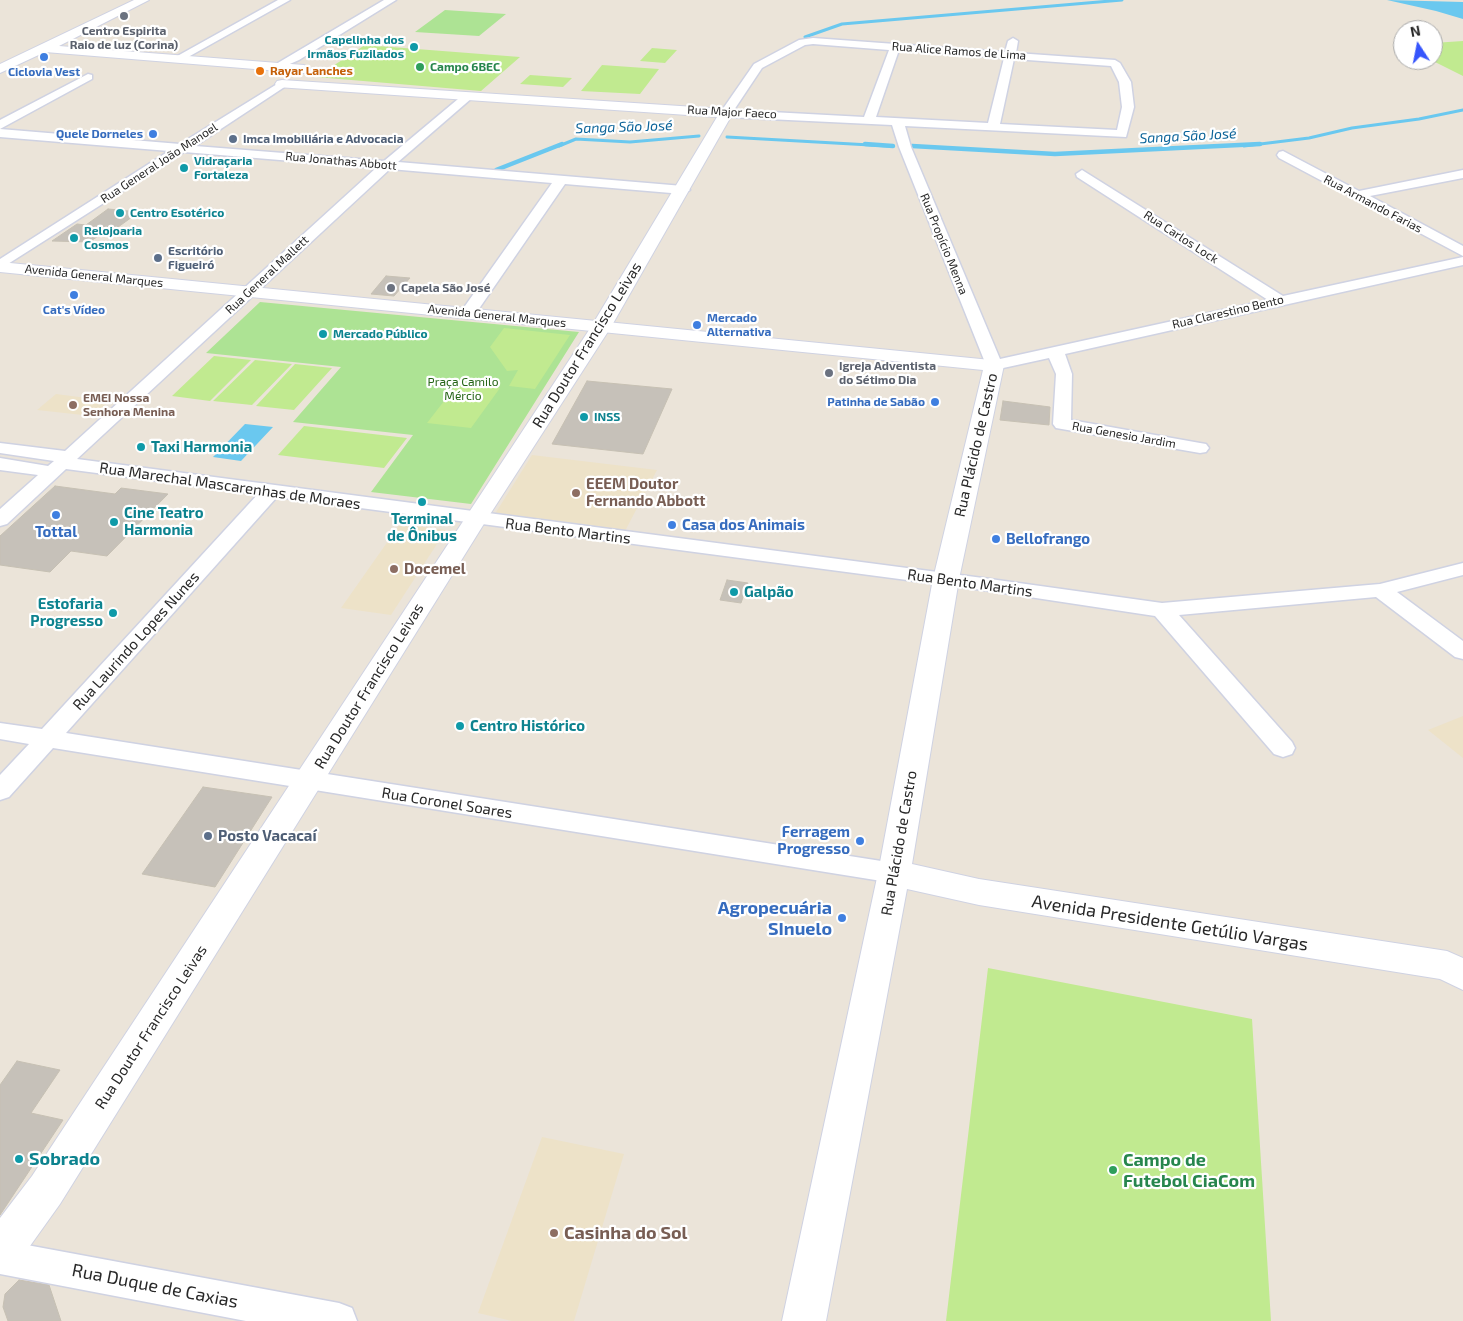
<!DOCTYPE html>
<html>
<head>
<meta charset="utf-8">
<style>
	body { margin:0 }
	#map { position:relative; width:1463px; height:1321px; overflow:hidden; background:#ebe4d9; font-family:"Exo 2",sans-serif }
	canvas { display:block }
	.north { position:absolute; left:1393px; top:20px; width:50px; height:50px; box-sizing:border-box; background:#fff; border:1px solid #a9a9a9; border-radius:50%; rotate:349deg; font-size:14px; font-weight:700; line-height:20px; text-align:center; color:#282828 }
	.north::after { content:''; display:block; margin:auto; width:18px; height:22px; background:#3655fc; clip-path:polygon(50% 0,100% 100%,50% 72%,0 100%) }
</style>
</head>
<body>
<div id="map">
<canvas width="1463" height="1321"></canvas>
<div class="north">N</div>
</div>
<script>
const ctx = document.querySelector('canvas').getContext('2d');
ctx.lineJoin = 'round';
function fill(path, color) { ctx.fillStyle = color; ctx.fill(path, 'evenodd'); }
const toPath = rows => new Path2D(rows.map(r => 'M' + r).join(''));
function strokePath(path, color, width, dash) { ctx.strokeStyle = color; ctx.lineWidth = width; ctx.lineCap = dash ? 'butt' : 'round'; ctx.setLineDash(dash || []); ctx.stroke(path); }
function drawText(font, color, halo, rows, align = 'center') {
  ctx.font = font + ' "Exo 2",sans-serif'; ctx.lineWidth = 4.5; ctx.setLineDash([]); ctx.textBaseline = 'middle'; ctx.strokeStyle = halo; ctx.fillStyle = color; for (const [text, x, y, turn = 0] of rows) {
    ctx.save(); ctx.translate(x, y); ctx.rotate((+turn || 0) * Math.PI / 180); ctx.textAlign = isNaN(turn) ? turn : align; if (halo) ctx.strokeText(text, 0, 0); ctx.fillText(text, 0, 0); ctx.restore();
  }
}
const education = toPath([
	[56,394,110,401,92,416,37,410],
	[532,455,657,470,624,533,493,517],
	[400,524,446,530,391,615,341,608],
	[1463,716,1463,758,1428,730],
	[542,1137,624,1154,574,1321,512,1321,478,1313]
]);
const green = toPath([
	[445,10,506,14,479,36,415,32],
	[260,302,579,332,471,504,371,492,413,435,293,422,341,367,206,353]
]);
const pitch = toPath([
	[1463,41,1463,76,1431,60,1433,43],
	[365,45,520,57,481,91,316,77],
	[652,48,677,50,665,63,640,61],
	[602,65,659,69,640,94,581,91],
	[530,75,572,78,563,87,520,84],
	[504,328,570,335,535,389,509,386,518,370,507,371,490,347],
	[214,356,251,360,210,401,172,396],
	[255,360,292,364,252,405,213,401],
	[295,364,332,368,294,410,256,406],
	[458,383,500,388,471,428,427,423],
	[304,426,407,438,384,468,278,455],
	[988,968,1252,1019,1271,1321,946,1321]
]);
const water = toPath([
	[1387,0,1463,2,1463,19,1436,11],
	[245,424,273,427,241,461,213,457]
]);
const streamFar1 = toPath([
	[805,37,842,24,1122,0],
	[727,137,888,146],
	[559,146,576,139,630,142,699,136],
	[1244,146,1309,138,1352,128,1419,119,1463,110]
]);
const stream = toPath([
	[865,144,893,146],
	[912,146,1055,154,1260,144],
	[496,170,562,144]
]);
const building = toPath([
	[108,209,139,212,107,235,100,235,89,242,52,241,77,224,86,225,108,209],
	[386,276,410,278,394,296,371,294,386,276],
	[587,381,672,389,643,454,552,444,587,381],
	[1003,401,1050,407,1049,425,1000,420,1003,401],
	[55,486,115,494,121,488,168,494,107,556,71,551,50,572,0,565,0,536,55,486],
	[727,580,748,583,741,603,720,600,727,580],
	[203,787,272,797,215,887,142,874,203,787],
	[17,1061,60,1070,31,1113,63,1120,0,1215,0,1085,17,1061],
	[19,1280,49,1285,61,1321,8,1321,3,1307,5,1294,19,1280]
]);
const minor = toPath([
	[278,0,290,0,181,61,173,61,172,59,278,0],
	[384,0,396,0,299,60,276,70,271,67,384,0],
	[813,38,1005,52,1008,41,1013,38,1018,41,1016,53,1115,60,1120,63,1131,82,1134,107,1126,137,905,126,911,147,1000,359,1268,300,1077,177,1076,174,1082,170,1283,296,1463,257,1463,265,1065,354,1072,374,1071,420,1200,443,1206,444,1209,448,1206,452,1200,453,1056,428,1053,424,1056,374,1049,358,994,370,988,369,986,365,899,147,892,125,726,117,720,113,754,64,799,40,813,38],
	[813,44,889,50,864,117,734,110,762,68,805,45,813,44],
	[899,50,1004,58,988,123,876,117,899,50],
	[1014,59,1111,66,1119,82,1122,107,1117,130,1000,124,1014,59],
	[88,74,92,75,92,79,0,129,0,120,88,74],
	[282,81,286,82,286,86,195,146,384,161,464,94,468,93,472,94,472,98,398,162,683,186,690,190,683,194,565,184,474,316,468,318,460,313,552,183,390,169,77,459,983,578,1162,603,1380,584,1463,563,1463,575,1397,592,1463,641,1463,659,1455,657,1376,597,1179,615,1292,742,1295,748,1292,754,1283,757,1274,754,1155,616,983,590,277,497,66,733,894,863,903,866,907,873,903,880,894,883,53,748,9,797,0,800,0,775,29,744,0,739,0,723,42,729,258,494,66,469,7,524,0,526,0,509,38,475,0,470,0,458,48,466,54,461,0,453,0,443,65,451,376,168,184,152,0,269,0,259,169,151,0,137,0,129,180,144,282,81],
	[1283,151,1359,191,1463,170,1463,178,1370,196,1463,246,1463,256,1279,158,1277,155,1279,152,1283,151],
	[0,1240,339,1303,352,1308,357,1321,246,1321,0,1274,0,1240]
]);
const tertiary = toPath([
	[134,0,149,0,59,46,304,65,311,69,304,73,45,52,0,73,0,64,134,0],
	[282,80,726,109,733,113,611,327,487,519,60,1204,15,1267,0,1273,0,1218,32,1176,591,327,717,117,277,87,275,84,277,81,282,80]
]);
const secondary = toPath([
	[0,262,1001,361,1004,365,959,579,912,864,979,879,1447,951,1463,958,1463,990,1440,979,979,905,907,889,826,1321,782,1321,878,873,933,579,983,370,0,272,0,262]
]);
const markers = [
	[124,16,5,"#6b7280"],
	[414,47,5,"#0f9aa8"],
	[44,57,5,"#3f7fe0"],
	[420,67,5,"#2e9e5b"],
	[260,71,5,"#e8710a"],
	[153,134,5,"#3f7fe0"],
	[233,139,5,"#5c6f8a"],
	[184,168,5,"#0f9aa8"],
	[120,213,5,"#0f9aa8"],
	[74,238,5,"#0f9aa8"],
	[158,258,5,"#5c6f8a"],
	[391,288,5,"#6b7280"],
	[74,295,5,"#3f7fe0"],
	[697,325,5,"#3f7fe0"],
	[323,334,5,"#0f9aa8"],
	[829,373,5,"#6b7280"],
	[935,402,5,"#3f7fe0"],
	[73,405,5,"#8d6e63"],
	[584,417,5,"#0f9aa8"],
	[141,447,5,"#0f9aa8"],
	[576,493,5,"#8d6e63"],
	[422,502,5,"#0f9aa8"],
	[56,515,5,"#3f7fe0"],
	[114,522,5,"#0f9aa8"],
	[672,525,5,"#3f7fe0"],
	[996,539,5,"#3f7fe0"],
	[394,569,5,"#8d6e63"],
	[734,592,5,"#0f9aa8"],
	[113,613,5,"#0f9aa8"],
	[460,726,5,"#0f9aa8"],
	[208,836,5,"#5c6f8a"],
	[860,841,5,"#3f7fe0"],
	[842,918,5,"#3f7fe0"],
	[19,1159,5,"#0f9aa8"],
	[1113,1170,5,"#2e9e5b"],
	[554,1233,5,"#8d6e63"]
];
const farWorshipnames = [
	["Centro Espirita",124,31,"center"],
	["Raio de luz (Corina)",124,45,"center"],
	["Capela São José",401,288],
	["Igreja Adventista",839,366],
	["do Sétimo Dia",839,380]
];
const farCulturenames = [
	["Capelinha dos",404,40,"right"],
	["Irmãos Fuzilados",404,54,"right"],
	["Vidraçaria",194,161],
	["Fortaleza",194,175],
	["Centro Esotérico",130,213],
	["Relojoaria",84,231],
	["Cosmos",84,245],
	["Mercado Público",333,334],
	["INSS",594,417]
];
const farStreetnames = [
	["Rua Alice Ramos de Lima",959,51,4],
	["Rua Major Faeco",732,112,3],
	["Rua Jonathas Abbott",341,161,5],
	["Rua General João Manoel",159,163,-33],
	["Rua Armando Farias",1373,204,28],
	["Rua Carlos Lock",1181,237,33],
	["Rua Propício Menna",944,244,68],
	["Rua General Mallett",267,275,-43],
	["Avenida General Marques",94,276,6],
	["Rua Clarestino Bento",1228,312,-13],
	["Avenida General Marques",497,316,6],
	["Rua Genesio Jardim",1124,435,10]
];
const farLeisurenames = [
	["Campo 6BEC",430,67]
];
const farFoodnames = [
	["Rayar Lanches",270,71]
];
const farShopnames = [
	["Ciclovia Vest",44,72],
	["Quele Dorneles",143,134,"right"],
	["Cat's Vídeo",74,310],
	["Mercado",707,318,"left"],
	["Alternativa",707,332,"left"],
	["Patinha de Sabão",925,402,"right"]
];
const farServicenames = [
	["Imca Imobiliária e Advocacia",243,139],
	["Escritório",168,251],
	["Figueiró",168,265]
];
const farParknames = [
	["Praça Camilo",463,382],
	["Mércio",463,396]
];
const farEducationnames = [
	["EMEI Nossa",83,398],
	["Senhora Menina",83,412]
];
const farWaternames = [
	["Sanga São José",624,127,-2],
	["Sanga São José",1188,136,-3]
];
const streetNames = [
	["Rua Doutor Francisco Leivas",587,345,-58],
	["Rua Plácido de Castro",976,445,-77],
	["Rua Marechal Mascarenhas de Moraes",230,486,8],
	["Rua Bento Martins",568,531,7],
	["Rua Bento Martins",970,583,8],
	["Rua Laurindo Lopes Nunes",136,641,-48],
	["Rua Doutor Francisco Leivas",369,686,-58],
	["Rua Coronel Soares",447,803,9],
	["Rua Plácido de Castro",899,843,-80],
	["Rua Doutor Francisco Leivas",151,1027,-57]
];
const cultureNames = [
	["Taxi Harmonia",151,447],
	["Cine Teatro",124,513],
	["Harmonia",124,530],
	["Terminal",422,519,"center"],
	["de Ônibus",422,536,"center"],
	["Galpão",744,592],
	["Estofaria",103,604,"right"],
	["Progresso",103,621,"right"],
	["Centro Histórico",470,726]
];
const educationNames = [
	["EEEM Doutor",586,484],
	["Fernando Abbott",586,501],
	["Docemel",404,569]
];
const shopNames = [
	["Casa dos Animais",682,525],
	["Tottal",56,532,"center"],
	["Bellofrango",1006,539],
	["Ferragem",850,832,"right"],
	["Progresso",850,849,"right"]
];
const serviceNames = [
	["Posto Vacacaí",218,836]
];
const nearShopnames = [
	["Agropecuária",832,908],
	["SInuelo",832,929]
];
const nearStreetnames = [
	["Avenida Presidente Getúlio Vargas",1170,923,9],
	["Rua Duque de Caxias",155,1286,11]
];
const nearCulturenames = [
	["Sobrado",29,1159]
];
const nearLeisurenames = [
	["Campo de",1123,1160],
	["Futebol CiaCom",1123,1181]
];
const nearEducationnames = [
	["Casinha do Sol",564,1233]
];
fill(education, '#ede2c8');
fill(green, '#ade394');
fill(pitch, '#c1ea90');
fill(water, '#6ac8ef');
strokePath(streamFar1, '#6ac8ef', 3);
strokePath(stream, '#6ac8ef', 4.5);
fill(building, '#c6c1b9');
strokePath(building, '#c6c0b3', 1);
strokePath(minor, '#cfd2e2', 3);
strokePath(tertiary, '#cfd2e2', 2);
strokePath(secondary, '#cfd2e2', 2);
fill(minor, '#fff');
fill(tertiary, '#fff');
fill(secondary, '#fff');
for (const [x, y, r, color] of markers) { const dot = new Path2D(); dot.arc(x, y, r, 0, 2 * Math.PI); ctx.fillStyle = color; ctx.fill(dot); strokePath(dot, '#fff', 2); }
drawText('bold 12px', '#5b616d', '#fff', farWorshipnames, 'left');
drawText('bold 12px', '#0d838f', '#fff', farCulturenames, 'left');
drawText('12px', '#282828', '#fff', farStreetnames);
drawText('bold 12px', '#27864d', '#fff', farLeisurenames, 'left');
drawText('bold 12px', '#c56008', '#fff', farFoodnames, 'left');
drawText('bold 12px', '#366cbe', '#fff', farShopnames);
drawText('bold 12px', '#4e5e75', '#fff', farServicenames, 'left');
drawText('12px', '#266518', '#fff', farParknames);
drawText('bold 12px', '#785e54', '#fff', farEducationnames, 'left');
drawText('italic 14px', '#0c6499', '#fff', farWaternames);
drawText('15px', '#282828', '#fff', streetNames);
drawText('bold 15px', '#0d838f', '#fff', cultureNames, 'left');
drawText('bold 15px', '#785e54', '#fff', educationNames, 'left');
drawText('bold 15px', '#366cbe', '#fff', shopNames, 'left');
drawText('bold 15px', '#4e5e75', '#fff', serviceNames, 'left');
drawText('bold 18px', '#366cbe', '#fff', nearShopnames, 'right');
drawText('18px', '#282828', '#fff', nearStreetnames);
drawText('bold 18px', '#0d838f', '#fff', nearCulturenames, 'left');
drawText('bold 18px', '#27864d', '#fff', nearLeisurenames, 'left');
drawText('bold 18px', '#785e54', '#fff', nearEducationnames, 'left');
</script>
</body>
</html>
